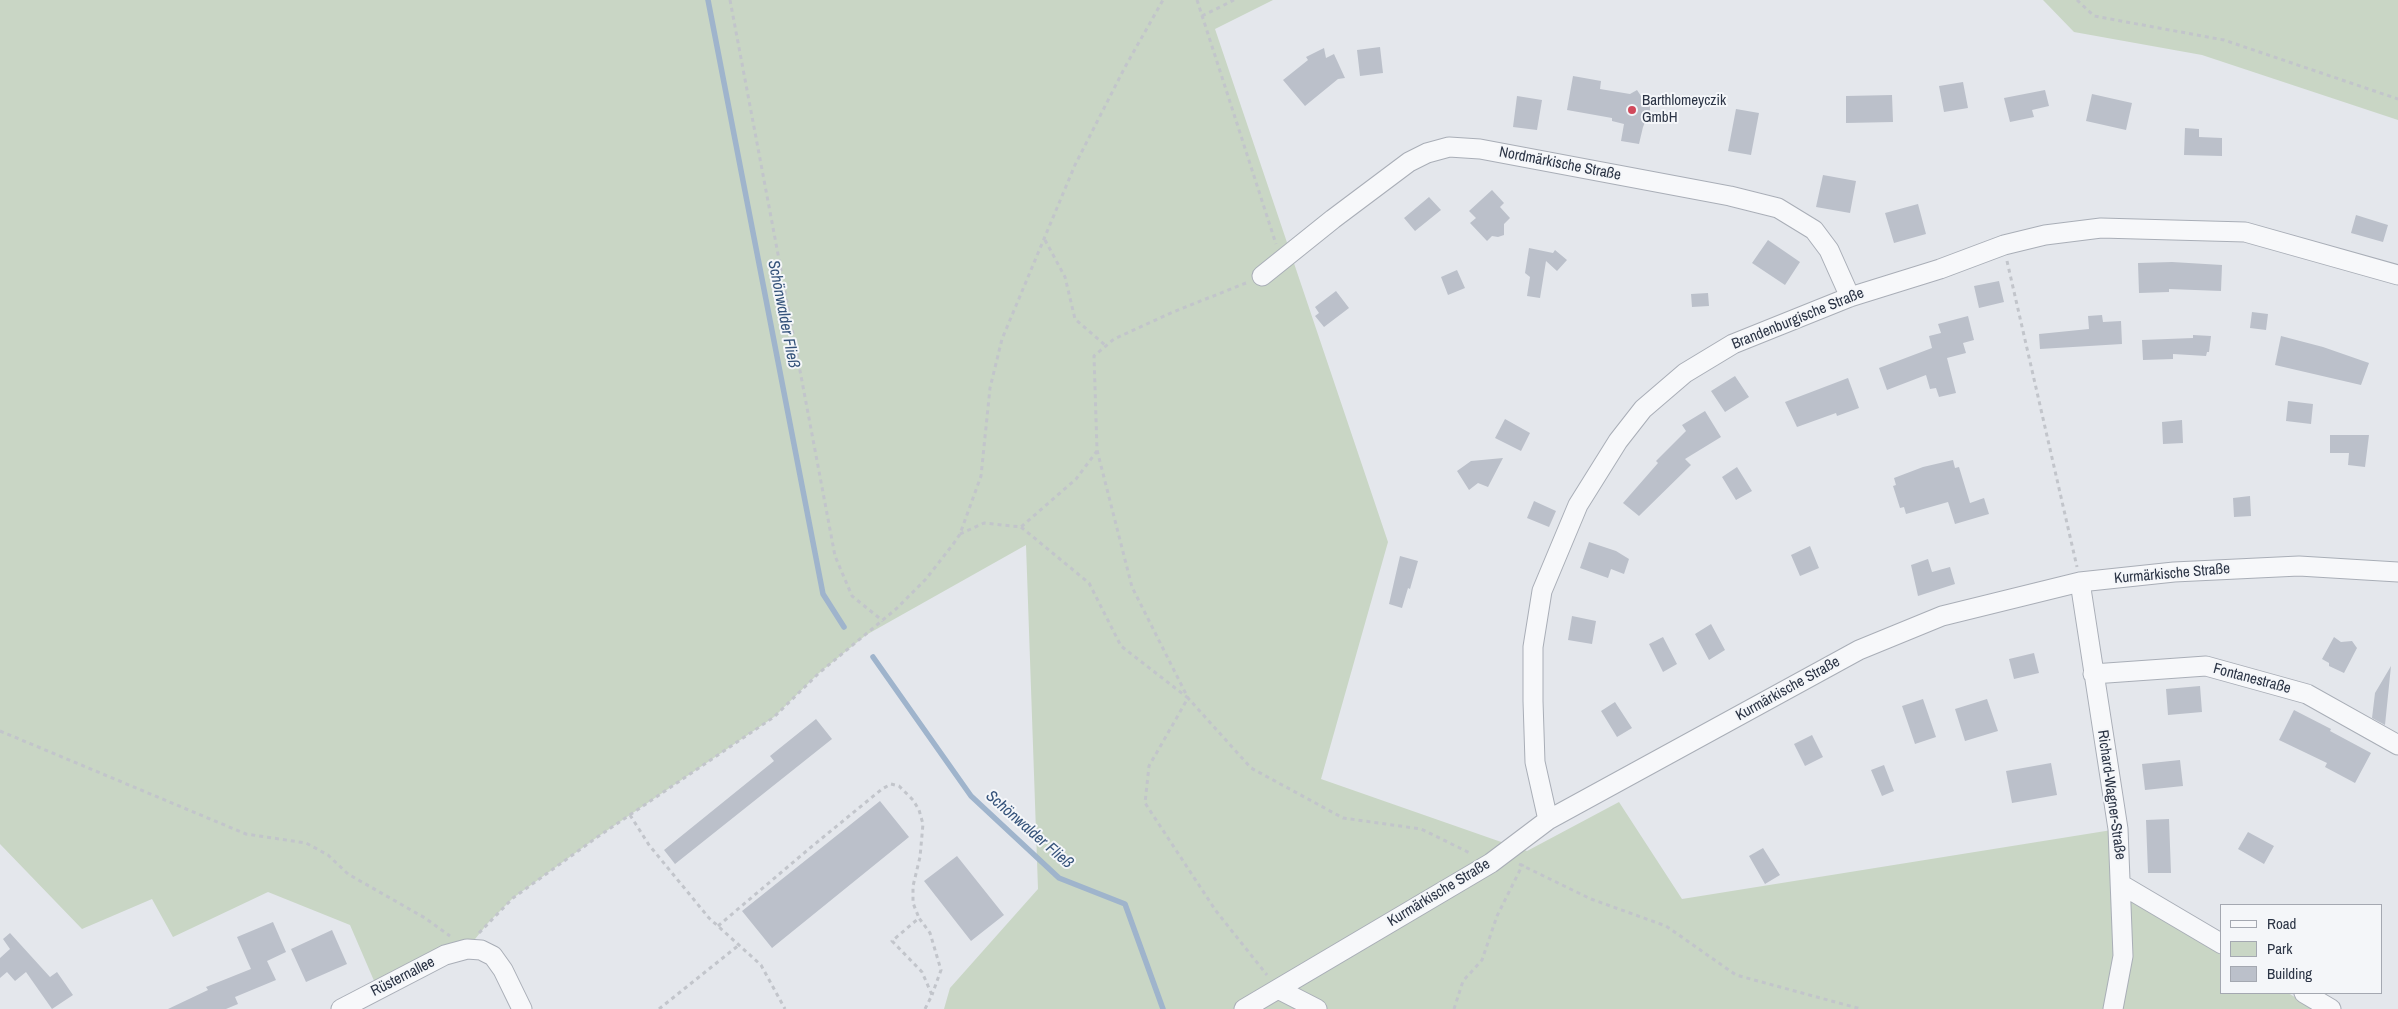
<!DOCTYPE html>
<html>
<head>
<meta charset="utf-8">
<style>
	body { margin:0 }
	#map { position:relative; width:2398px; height:1009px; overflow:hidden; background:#e4e7ec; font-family:"Archivo Narrow",sans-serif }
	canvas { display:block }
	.legend { position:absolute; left:2220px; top:904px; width:162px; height:90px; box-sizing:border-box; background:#f4f6f9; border:1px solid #a4a8b1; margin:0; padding:6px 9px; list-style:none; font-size:15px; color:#2b3445 }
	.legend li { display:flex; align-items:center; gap:10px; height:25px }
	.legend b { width:25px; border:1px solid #a4a8b1 }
</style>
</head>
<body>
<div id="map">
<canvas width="2398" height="1009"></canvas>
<ul class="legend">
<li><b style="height:6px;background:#f7f8fa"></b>Road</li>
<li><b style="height:14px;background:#c9d6c5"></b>Park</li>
<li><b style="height:14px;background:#bbc0ca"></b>Building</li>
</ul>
</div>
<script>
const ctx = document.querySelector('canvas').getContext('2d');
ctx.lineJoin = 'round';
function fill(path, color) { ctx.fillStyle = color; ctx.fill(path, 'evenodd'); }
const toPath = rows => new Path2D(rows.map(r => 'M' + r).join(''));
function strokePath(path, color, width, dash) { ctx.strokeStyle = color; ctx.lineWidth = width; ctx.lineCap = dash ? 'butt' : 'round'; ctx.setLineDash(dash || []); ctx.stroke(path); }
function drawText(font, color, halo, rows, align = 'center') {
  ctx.font = font + ' "Archivo Narrow",sans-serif'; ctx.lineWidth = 4; ctx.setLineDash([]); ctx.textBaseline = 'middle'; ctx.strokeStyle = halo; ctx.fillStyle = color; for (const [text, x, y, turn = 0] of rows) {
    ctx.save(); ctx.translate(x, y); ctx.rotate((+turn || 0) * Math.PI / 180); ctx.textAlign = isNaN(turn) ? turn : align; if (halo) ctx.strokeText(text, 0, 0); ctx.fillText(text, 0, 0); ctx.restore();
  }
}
const green = toPath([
	[0,0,1273,0,1215,29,1388,542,1321,779,1527,851,1619,802,1682,899,2118,829,2121,895,2222,954,2222,993,2288,993,2315,1009,944,1009,950,988,1038,889,1026,545,866,635,819,673,774,717,596,838,513,898,488,923,467,949,378,990,350,925,268,892,173,937,152,899,82,929,0,844],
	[2043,0,2398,0,2398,120,2202,55,2074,32]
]);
const stream = toPath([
	[708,0,823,594,844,627],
	[873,657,971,796,1059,878,1125,904,1163,1009]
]);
const building = toPath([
	[1380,47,1383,73,1360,76,1357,50],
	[1324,48,1326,58,1334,54,1345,78,1338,79,1305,106,1283,80,1308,60,1306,57],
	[1573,76,1601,81,1600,89,1630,94,1637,90,1641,96,1650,98,1650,111,1643,127,1639,144,1621,141,1624,124,1612,121,1612,118,1567,110],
	[1963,82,1968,108,1944,112,1939,86],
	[2045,90,2049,106,2032,110,2034,117,2010,122,2004,98],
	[2092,94,2132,103,2126,130,2086,121],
	[1892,95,1893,122,1846,123,1846,96],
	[1517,96,1542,100,1537,130,1513,127],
	[1736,109,1759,113,1751,155,1728,151],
	[2185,128,2199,129,2199,137,2222,138,2222,156,2184,155],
	[1823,175,1856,181,1850,213,1816,207],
	[1492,190,1504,203,1500,207,1510,218,1504,224,1504,235,1498,237,1492,236,1487,241,1470,223,1476,218,1469,211],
	[1429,197,1441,210,1415,231,1404,218],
	[1918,204,1926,234,1894,243,1885,213],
	[2356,215,2388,225,2383,242,2351,233],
	[1768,240,1800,262,1785,285,1752,263],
	[1529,248,1553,253,1555,250,1567,260,1557,271,1546,261,1540,298,1527,296,1530,277,1525,273],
	[2172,262,2222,265,2221,291,2169,289,2169,292,2139,293,2138,263],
	[1457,270,1465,288,1448,295,1441,277],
	[1999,281,2004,302,1979,308,1974,286],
	[1336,291,1349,308,1324,327,1315,316,1319,313,1315,307],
	[1708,293,1709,306,1692,307,1691,294],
	[2252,312,2268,314,2266,330,2250,328],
	[2102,315,2103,322,2121,321,2122,344,2040,349,2039,334,2089,329,2088,316],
	[1968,316,1974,340,1963,343,1966,353,1947,358,1956,393,1939,397,1936,388,1930,389,1926,375,1887,390,1879,368,1932,348,1929,336,1941,333,1938,324],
	[2193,335,2211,336,2209,352,2207,352,2206,356,2173,354,2173,359,2143,360,2142,340,2193,338],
	[2281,336,2323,347,2369,363,2361,385,2275,365],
	[1735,376,1749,397,1725,412,1711,391],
	[1848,378,1859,408,1837,416,1836,413,1797,427,1785,402],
	[2288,401,2313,404,2311,424,2286,421],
	[1705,411,1721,437,1685,459,1691,465,1639,516,1623,503,1658,463,1656,461,1686,431,1682,425],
	[1505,419,1530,433,1521,451,1495,438],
	[2182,420,2183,443,2163,444,2162,422],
	[2330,435,2369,435,2365,467,2348,465,2349,453,2330,453],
	[1503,458,1488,487,1478,483,1469,490,1457,471,1471,461],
	[1953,460,1955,468,1959,467,1970,503,1984,498,1989,514,1955,524,1948,502,1906,514,1904,507,1900,508,1893,486,1896,485,1894,478,1923,467],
	[1737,467,1752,491,1736,500,1722,477],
	[2250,496,2251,516,2234,517,2233,498],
	[1534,501,1556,511,1549,527,1527,518],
	[1589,542,1616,551,1629,559,1624,574,1611,569,1608,578,1580,568],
	[1810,546,1819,568,1800,576,1791,555],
	[1400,556,1418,561,1410,589,1408,588,1402,608,1389,604],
	[1928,559,1932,572,1950,567,1955,584,1918,596,1911,565],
	[1572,616,1596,621,1592,644,1568,640],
	[1711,624,1725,650,1709,660,1695,634],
	[1663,637,1677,664,1663,672,1649,644],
	[2334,637,2341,642,2352,641,2357,648,2344,673,2329,666,2329,663,2322,659],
	[2034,653,2039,673,2014,679,2009,659],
	[2391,666,2385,725,2372,718,2375,693],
	[2200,686,2202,712,2168,715,2166,689],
	[1923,699,1936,737,1915,744,1902,706],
	[1987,699,1998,731,1965,741,1955,709],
	[1615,702,1632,728,1617,737,1601,711],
	[2294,710,2331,729,2330,731,2371,753,2355,783,2325,767,2327,763,2279,740],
	[816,719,832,739,675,864,664,850,774,761,770,756],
	[1812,735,1823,757,1805,766,1794,744],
	[2180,760,2183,786,2145,790,2142,764],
	[2051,763,2057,795,2012,803,2006,771],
	[1884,765,1894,791,1882,796,1871,770],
	[880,801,909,837,772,948,742,911],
	[2169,819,2171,873,2148,873,2146,820],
	[2248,832,2274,846,2264,864,2238,849],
	[1763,848,1780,875,1765,884,1749,856],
	[957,856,1004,915,971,941,924,881],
	[273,922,286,952,267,961,276,980,235,997,238,1004,226,1009,168,1009,208,990,206,987,251,969,237,937],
	[332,930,347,964,306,982,291,949],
	[10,933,50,977,57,972,73,995,52,1009,26,972,15,981,7,972,0,978,0,958,10,949,3,939]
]);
const path = toPath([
	[730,0,835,556,852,596,883,621],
	[1197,0,1276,244],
	[2077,0,2094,16,2224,40,2398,99],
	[1202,16,1234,0],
	[1045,240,1065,277,1075,319,1105,345],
	[2007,261,2077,567],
	[1246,283,1173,312,1114,339,1094,356,1097,450,1132,587,1188,698,1251,768,1343,818,1421,829,1472,854],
	[1021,527,1089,583,1121,646,1188,698,1149,766,1145,803,1216,911,1267,975],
	[960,534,984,523,1021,527,1076,479,1097,451],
	[0,731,246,834,306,843,328,855,348,874,425,918,450,936],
	[630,815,649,845,709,918,761,965,785,1009],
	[1519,864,1591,899,1666,926,1736,975,1861,1009],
	[718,926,810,848,882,789,891,784,899,786,913,800,919,810,923,824,920,857,913,886,913,903,919,918],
	[479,933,513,898,596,838,774,717,819,673,896,609,926,579,954,543,960,534,981,476,990,388,1002,339,1075,165,1125,67,1163,0],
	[659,1009,739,945],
	[925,1009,932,995,922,972,892,941,919,918,930,933,941,970,932,995],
	[1454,1009,1463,981,1482,960,1497,916,1523,864]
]);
const minor = toPath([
	[1262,276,1333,219,1409,162,1427,153,1449,147,1480,149,1730,196,1778,208,1814,230,1829,250,1850,297],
	[2080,582,2118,829,2123,956,2113,1009],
	[2093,674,2206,666,2307,694,2398,745],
	[1548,820,1535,762,1533,701,1533,647,1542,591,1578,505,1618,441,1643,409,1685,373,1733,344,1850,297,1940,269,2004,245,2045,235,2101,228,2245,232,2398,275],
	[2122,885,2222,944],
	[1278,989,1317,1009],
	[2304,993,2331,1009],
	[341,1009,445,955,467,949,481,950,493,956,503,970,522,1009],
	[1244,1009,1491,863,1548,820,1859,650,1942,616,2080,582,2174,572,2299,566,2398,572]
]);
const markers = [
	[1632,110,5,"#d1495b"]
];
const poiNames = [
	["Barthlomeyczik",1642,101],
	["GmbH",1642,118]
];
const streetNames = [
	["Nordmärkische Straße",1560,164,11],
	["Brandenburgische Straße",1798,319,-22],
	["Kurmärkische Straße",2172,574,-5],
	["Fontanestraße",2252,679,15],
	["Kurmärkische Straße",1788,689,-29],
	["Richard-Wagner-Straße",2111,795,82],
	["Kurmärkische Straße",1439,893,-31],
	["Rüsternallee",403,977,-27]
];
const waterNames = [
	["Schönwalder Fließ",783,314,79],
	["Schönwalder Fließ",1029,830,41]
];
fill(green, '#c9d6c5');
strokePath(stream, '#9fb4cc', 5.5);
fill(building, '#bbc0ca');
strokePath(minor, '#a9aeb7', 21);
strokePath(path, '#c2c5cb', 3, [4, 4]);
strokePath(minor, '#f7f8fa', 19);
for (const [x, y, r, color] of markers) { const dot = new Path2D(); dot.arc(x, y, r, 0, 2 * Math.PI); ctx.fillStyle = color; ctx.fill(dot); strokePath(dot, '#f4f6f9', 2); }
drawText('15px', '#2b3445', '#f4f6f9', poiNames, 'left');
drawText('15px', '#2b3445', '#f4f6f9', streetNames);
drawText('italic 16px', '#34527a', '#f4f6f9', waterNames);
</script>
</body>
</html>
